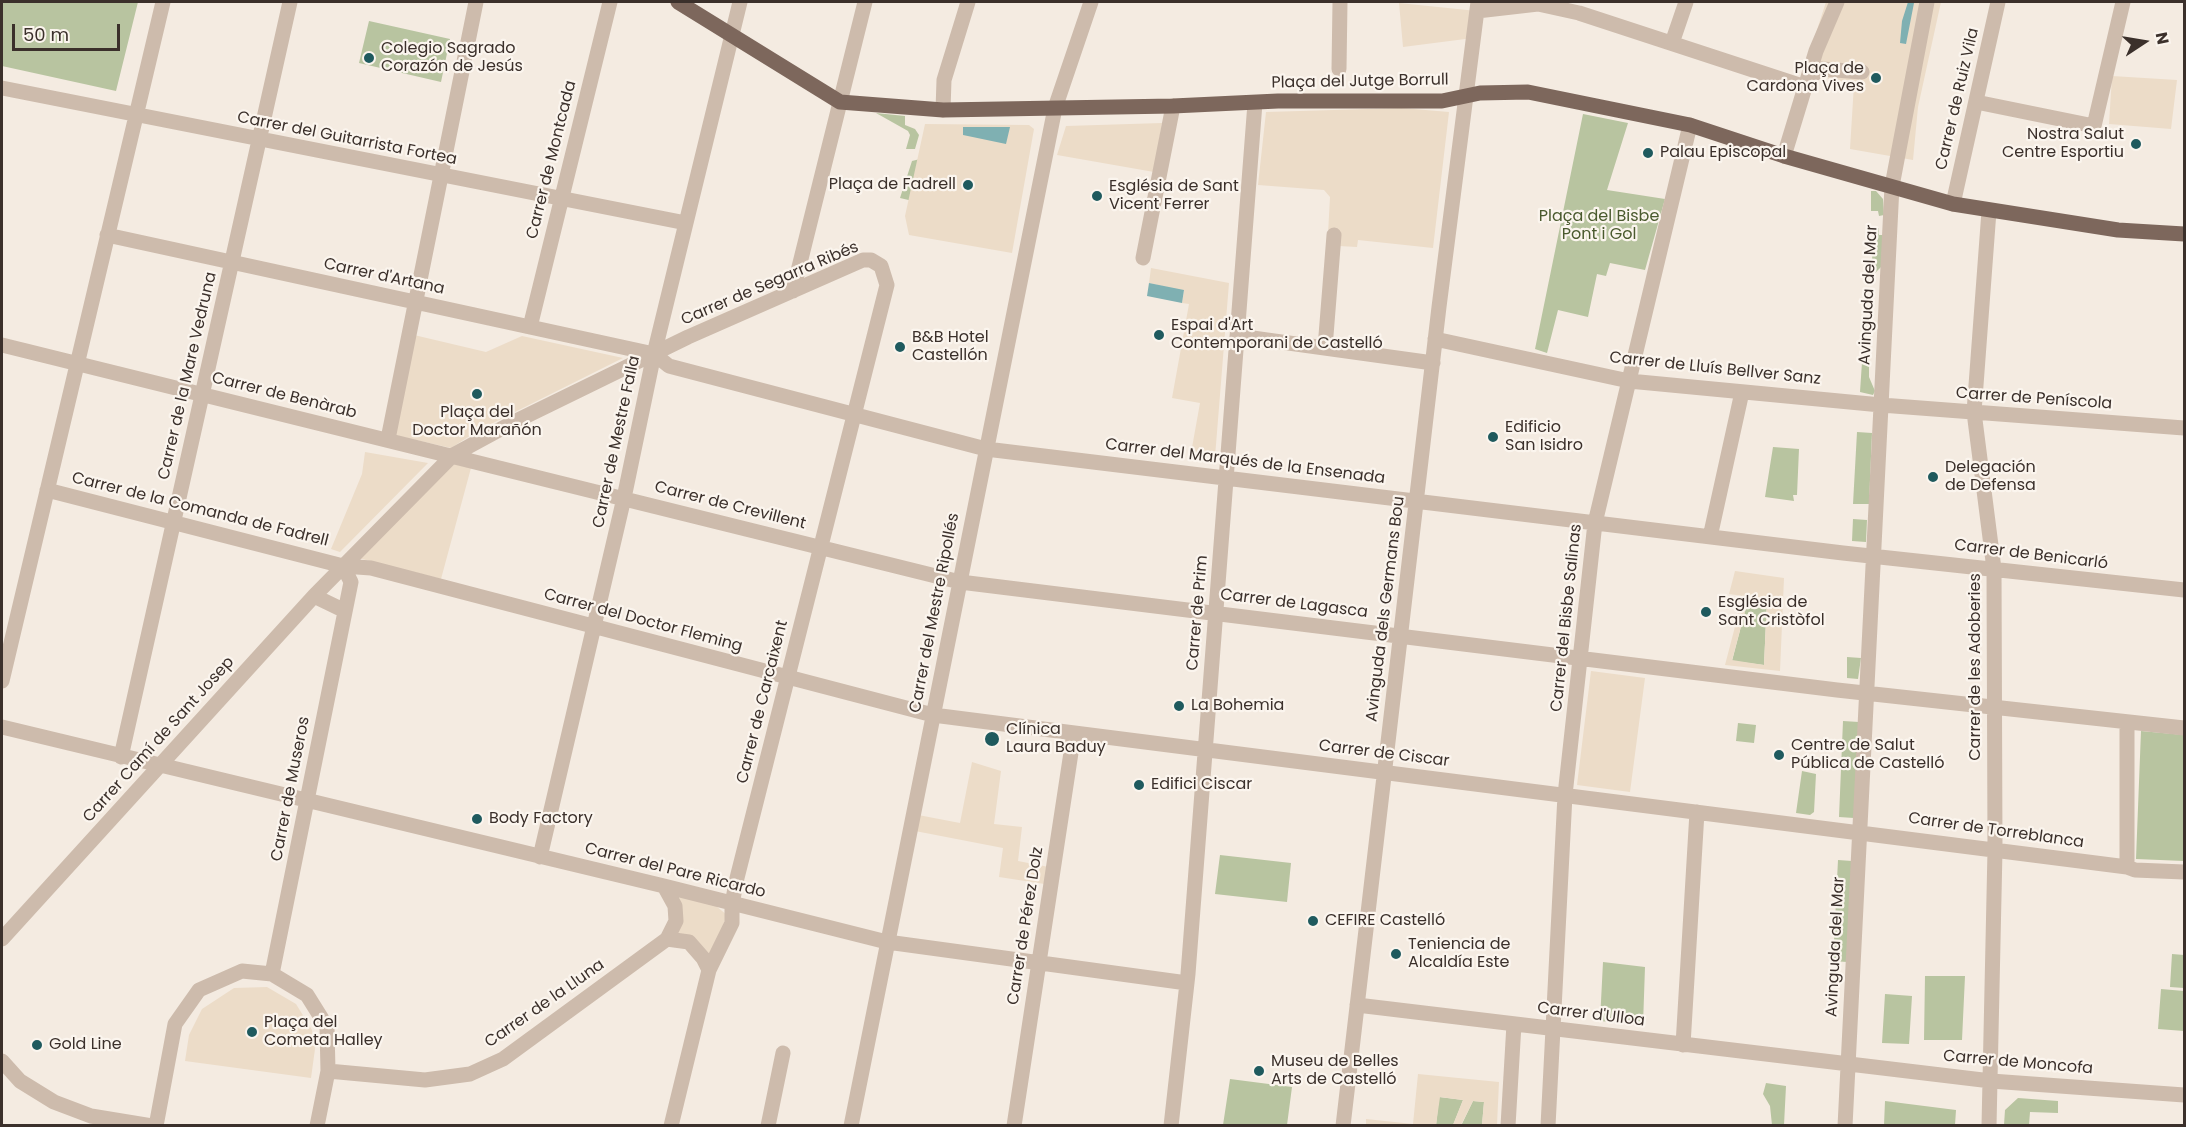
<!DOCTYPE html>
<html>
<head>
<meta charset="utf-8">
<style>
	body { margin:0 }
	#map { position:relative; width:2186px; height:1127px; overflow:hidden; background:#f4ebe1; font-family:Poppins,sans-serif }
	canvas { display:block }
	.frame { position:absolute; inset:0; border:3px solid #3b302b; pointer-events:none }
	.north { position:absolute; left:2114px; top:12px; width:60px; height:60px; -webkit-text-stroke:4px #fbf5ee; paint-order:stroke; rotate:78deg; font-size:16px; font-weight:700; line-height:24px; text-align:center; color:#3b302b }
	.north::after { content:''; display:block; margin:auto; width:21px; height:27px; background:#3b302b; clip-path:polygon(50% 0,100% 100%,50% 72%,0 100%) }
	.scale { position:absolute; left:12px; top:24px; width:108px; height:27px; box-sizing:border-box; border:3px solid #3b302b; border-top:0; padding-left:8px; font-size:18px; line-height:21px; white-space:nowrap; color:#3b302b; -webkit-text-stroke:4px #fbf5ee; paint-order:stroke }
</style>
</head>
<body>
<div id="map">
<canvas width="2186" height="1127"></canvas>
<div class="frame"></div>
<div class="north">N</div>
<div class="scale">50 m</div>
</div>
<script>
const ctx = document.querySelector('canvas').getContext('2d');
ctx.lineJoin = 'round';
function fill(path, color) { ctx.fillStyle = color; ctx.fill(path, 'evenodd'); }
const toPath = rows => new Path2D(rows.map(r => 'M' + r).join(''));
function strokePath(path, color, width, dash) { ctx.strokeStyle = color; ctx.lineWidth = width; ctx.lineCap = dash ? 'butt' : 'round'; ctx.setLineDash(dash || []); ctx.stroke(path); }
function drawText(font, color, halo, rows, align = 'center') {
  ctx.font = font + ' Poppins,sans-serif'; ctx.lineWidth = 4.5; ctx.setLineDash([]); ctx.textBaseline = 'middle'; ctx.strokeStyle = halo; ctx.fillStyle = color; for (const [text, x, y, turn = 0] of rows) {
    ctx.save(); ctx.translate(x, y); ctx.rotate((+turn || 0) * Math.PI / 180); ctx.textAlign = isNaN(turn) ? turn : align; if (halo) ctx.strokeText(text, 0, 0); ctx.fillText(text, 0, 0); ctx.restore();
  }
}
const green = toPath([
	[2,2,138,2,116,91,2,66],
	[369,21,450,39,441,82,359,63],
	[876,113,905,116,905,125,915,129,919,135,915,149,906,149,910,135,908,131],
	[1583,114,1628,123,1607,190,1665,199,1645,270,1610,263,1606,276,1597,274,1588,317,1558,310,1547,353,1535,349],
	[920,159,917,202,900,198,912,161],
	[1871,191,1876,191,1883,199,1884,215,1879,216,1878,211,1871,211],
	[1874,228,1879,228,1879,235,1883,235,1881,267,1871,277],
	[1863,347,1869,348,1869,377,1875,391,1873,395,1860,392],
	[1857,432,1872,433,1869,504,1853,504],
	[1773,447,1799,449,1797,495,1793,495,1794,501,1765,497],
	[1853,519,1867,520,1866,542,1852,541],
	[1749,596,1767,599,1764,665,1732,661],
	[1847,657,1861,658,1858,679,1847,678],
	[1843,721,1859,722,1854,818,1839,817],
	[1738,723,1756,725,1754,743,1736,741],
	[2141,731,2184,735,2184,861,2136,859],
	[1802,771,1816,774,1814,812,1810,815,1796,813],
	[1220,855,1291,863,1287,902,1215,894],
	[1838,860,1852,861,1847,962,1833,961],
	[2172,954,2184,955,2184,988,2170,987],
	[1603,962,1645,967,1643,1025,1600,1021],
	[1925,976,1965,976,1962,1040,1924,1040],
	[2161,989,2184,991,2184,1031,2158,1029],
	[1885,994,1912,996,1909,1044,1882,1043],
	[1230,1079,1292,1087,1287,1125,1223,1125],
	[1766,1083,1786,1086,1784,1125,1772,1125,1770,1106,1763,1094],
	[1439,1097,1463,1100,1453,1125,1436,1126],
	[2018,1098,2058,1101,2058,1113,2030,1112,2029,1125,2004,1125,2005,1110],
	[1473,1101,1484,1102,1482,1125,1461,1126],
	[1885,1101,1956,1110,1955,1125,1884,1125]
]);
const plaza = toPath([
	[1826,2,1941,2,1918,107,1913,160,1850,149,1854,84,1803,73],
	[1399,3,1477,11,1473,38,1403,47],
	[2112,76,2177,80,2171,129,2109,124],
	[1402,108,1449,112,1433,248,1358,240,1357,247,1339,246,1328,234,1330,197,1324,190,1258,185,1266,112],
	[1162,123,1154,172,1057,155,1066,126],
	[925,124,1029,125,1034,129,1012,253,909,235,905,216],
	[1151,268,1229,283,1215,457,1191,453,1200,403,1172,398,1189,304,1182,303,1184,291,1149,283],
	[414,335,486,352,522,336,623,358,479,430,451,448,394,435],
	[365,452,428,463,340,552,331,549,362,474],
	[454,464,471,468,441,579,358,558],
	[1735,571,1784,578,1780,671,1725,665,1743,596,1729,594],
	[1749,597,1767,599,1764,665,1732,660],
	[1591,671,1645,678,1630,792,1577,785],
	[972,762,1001,771,994,824,1022,827,1018,861,1054,868,1051,885,999,877,1003,848,910,830,913,814,960,823],
	[672,894,716,906,727,915,710,961,674,934],
	[267,987,296,1004,312,1030,315,1049,311,1078,185,1061,189,1035,202,1009,234,988],
	[1418,1074,1499,1082,1497,1125,1482,1125,1484,1102,1473,1101,1461,1125,1453,1125,1463,1100,1440,1097,1436,1125,1366,1125,1366,1119,1413,1124]
]);
const water = toPath([
	[1908,2,1914,3,1906,44,1900,43,1902,21],
	[963,127,1010,127,1006,144,963,135],
	[1149,283,1184,290,1182,303,1147,296]
]);
const minor = toPath([
	[1477,11,1538,4,1579,13,1805,87],
	[1672,43,1686,2],
	[1339,69,1340,2],
	[1808,78,1822,69,1862,72],
	[2,88,686,223],
	[1976,102,2094,126,2123,2],
	[943,110,944,80,968,2],
	[1784,156,1816,51,1837,2],
	[1953,204,1998,2],
	[1989,211,1974,412,1994,569,1995,850,1989,1126],
	[107,235,654,354,669,366,986,449,1843,553,2184,590],
	[1143,258,1173,106],
	[793,291,865,2],
	[530,327,610,2],
	[1238,336,1433,363],
	[1435,339,1629,381,1881,405,2184,428],
	[2,345,960,582,1837,690,2184,728],
	[1325,348,1334,235],
	[388,439,476,2],
	[47,490,343,566,371,568,933,715,2127,867],
	[1710,537,1742,392],
	[314,596,345,611],
	[2,681,163,2],
	[2127,722,2127,867,2135,870,2184,872],
	[2,727,664,886,887,942,1187,983],
	[121,757,290,2],
	[540,857,624,498,654,354,740,2],
	[664,886,675,906,676,921,667,939],
	[2,939,314,596,453,455,512,423,688,337,863,260,871,260,881,266,887,285,737,878,732,904,732,923,709,970,671,1126],
	[272,974,351,582,343,566],
	[1357,1005,1991,1081,2184,1095],
	[1683,1045,1697,812],
	[2,1061,20,1081,54,1102,91,1116,152,1126],
	[328,1071,425,1080,470,1074,503,1059,667,939,689,942,703,958,709,970],
	[156,1126,175,1024,199,990,242,971,272,974,307,995,327,1027,328,1071,317,1126],
	[768,1126,783,1053],
	[851,1126,1055,108,1091,2],
	[1014,1126,1074,733],
	[1171,1126,1188,974,1255,103],
	[1343,1126,1439,307,1478,2],
	[1508,1126,1514,1024],
	[1548,1126,1565,795,1595,523,1690,125],
	[1845,1126,1892,186,1927,2]
]);
const major = toPath([
	[678,2,840,102,943,110,1173,106,1278,101,1442,101,1480,93,1528,92,1690,125,1784,156,1953,204,2118,230,2184,234]
]);
const markers = [
	[369,58,6,"#1f5a5e"],
	[1876,78,6,"#1f5a5e"],
	[2136,144,6,"#1f5a5e"],
	[1648,153,6,"#1f5a5e"],
	[968,185,6,"#1f5a5e"],
	[1097,196,6,"#1f5a5e"],
	[1159,335,6,"#1f5a5e"],
	[900,347,6,"#1f5a5e"],
	[477,394,6,"#1f5a5e"],
	[1493,437,6,"#1f5a5e"],
	[1933,477,6,"#1f5a5e"],
	[1706,612,6,"#1f5a5e"],
	[1179,706,6,"#1f5a5e"],
	[992,739,8,"#1f5a5e"],
	[1779,755,6,"#1f5a5e"],
	[1139,785,6,"#1f5a5e"],
	[477,819,6,"#1f5a5e"],
	[1313,921,6,"#1f5a5e"],
	[1396,954,6,"#1f5a5e"],
	[252,1032,6,"#1f5a5e"],
	[37,1045,6,"#1f5a5e"],
	[1259,1071,6,"#1f5a5e"]
];
const poiNames = [
	["Colegio Sagrado",381,49],
	["Corazón de Jesús",381,67],
	["Plaça de",1864,69,"right"],
	["Cardona Vives",1864,87,"right"],
	["Nostra Salut",2124,135,"right"],
	["Centre Esportiu",2124,153,"right"],
	["Palau Episcopal",1660,153],
	["Plaça de Fadrell",956,185,"right"],
	["Església de Sant",1109,187],
	["Vicent Ferrer",1109,205],
	["Espai d'Art",1171,326],
	["Contemporani de Castelló",1171,344],
	["B&B Hotel",912,338],
	["Castellón",912,356],
	["Plaça del",477,413,"center"],
	["Doctor Marañón",477,431,"center"],
	["Edificio",1505,428],
	["San Isidro",1505,446],
	["Delegación",1945,468],
	["de Defensa",1945,486],
	["Església de",1718,603],
	["Sant Cristòfol",1718,621],
	["La Bohemia",1191,706],
	["Clínica",1006,730],
	["Laura Baduy",1006,748],
	["Centre de Salut",1791,746],
	["Pública de Castelló",1791,764],
	["Edifici Ciscar",1151,785],
	["Body Factory",489,819],
	["CEFIRE Castelló",1325,921],
	["Teniencia de",1408,945],
	["Alcaldía Este",1408,963],
	["Plaça del",264,1023],
	["Cometa Halley",264,1041],
	["Gold Line",49,1045],
	["Museu de Belles",1271,1062],
	["Arts de Castelló",1271,1080]
];
const streetNames = [
	["Plaça del Jutge Borrull",1360,82,-1],
	["Carrer de Ruiz Vila",1958,99,-77],
	["Carrer del Guitarrista Fortea",347,139,11],
	["Carrer de Montcada",552,160,-76],
	["Carrer d'Artana",384,277,12],
	["Carrer de Segarra Ribés",770,284,-23],
	["Avinguda del Mar",1869,295,-87],
	["Carrer de Lluís Bellver Sanz",1715,369,6],
	["Carrer de la Mare Vedruna",188,376,-77],
	["Carrer de Benàrab",284,396,14],
	["Carrer de Peníscola",2034,399,4],
	["Carrer de Mestre Falla",617,442,-78],
	["Carrer del Marqués de la Ensenada",1245,462,7],
	["Carrer de Crevillent",730,506,14],
	["Carrer de la Comanda de Fadrell",200,510,14],
	["Carrer de Benicarló",2031,555,7],
	["Carrer de Lagasca",1294,604,7],
	["Avinguda dels Germans Bou",1386,609,-83],
	["Carrer del Mestre Ripollés",935,613,-79],
	["Carrer de Prim",1198,613,-85],
	["Carrer del Bisbe Salinas",1567,618,-84],
	["Carrer del Doctor Fleming",643,621,15],
	["Carrer de les Adoberies",1976,667,-90],
	["Carrer de Carcaixent",763,702,-76],
	["Carrer Camí de Sant Josep",159,740,-48],
	["Carrer de Ciscar",1384,754,7],
	["Carrer de Museros",291,789,-79],
	["Carrer de Torreblanca",1996,831,8],
	["Carrer del Pare Ricardo",675,871,14],
	["Carrer de Pérez Dolz",1026,926,-81],
	["Avinguda del Mar",1836,947,-87],
	["Carrer de la Lluna",545,1004,-35],
	["Carrer d'Ulloa",1591,1015,7],
	["Carrer de Moncofa",2018,1063,5]
];
const parkNames = [
	["Plaça del Bisbe",1599,217],
	["Pont i Gol",1599,235]
];
fill(green, '#b8c4a0');
fill(plaza, '#ecdcc8');
fill(water, '#7fb0b2');
strokePath(minor, '#cdbbac', 15);
strokePath(major, '#7d675c', 15);
for (const [x, y, r, color] of markers) { const dot = new Path2D(); dot.arc(x, y, r, 0, 2 * Math.PI); ctx.fillStyle = color; ctx.fill(dot); strokePath(dot, '#fbf5ee', 2); }
drawText('16px', '#3b302b', '#fbf5ee', poiNames, 'left');
drawText('16px', '#3b302b', '#fbf5ee', streetNames);
drawText('16px', '#4a5a2e', '#fbf5ee', parkNames);
</script>
</body>
</html>
